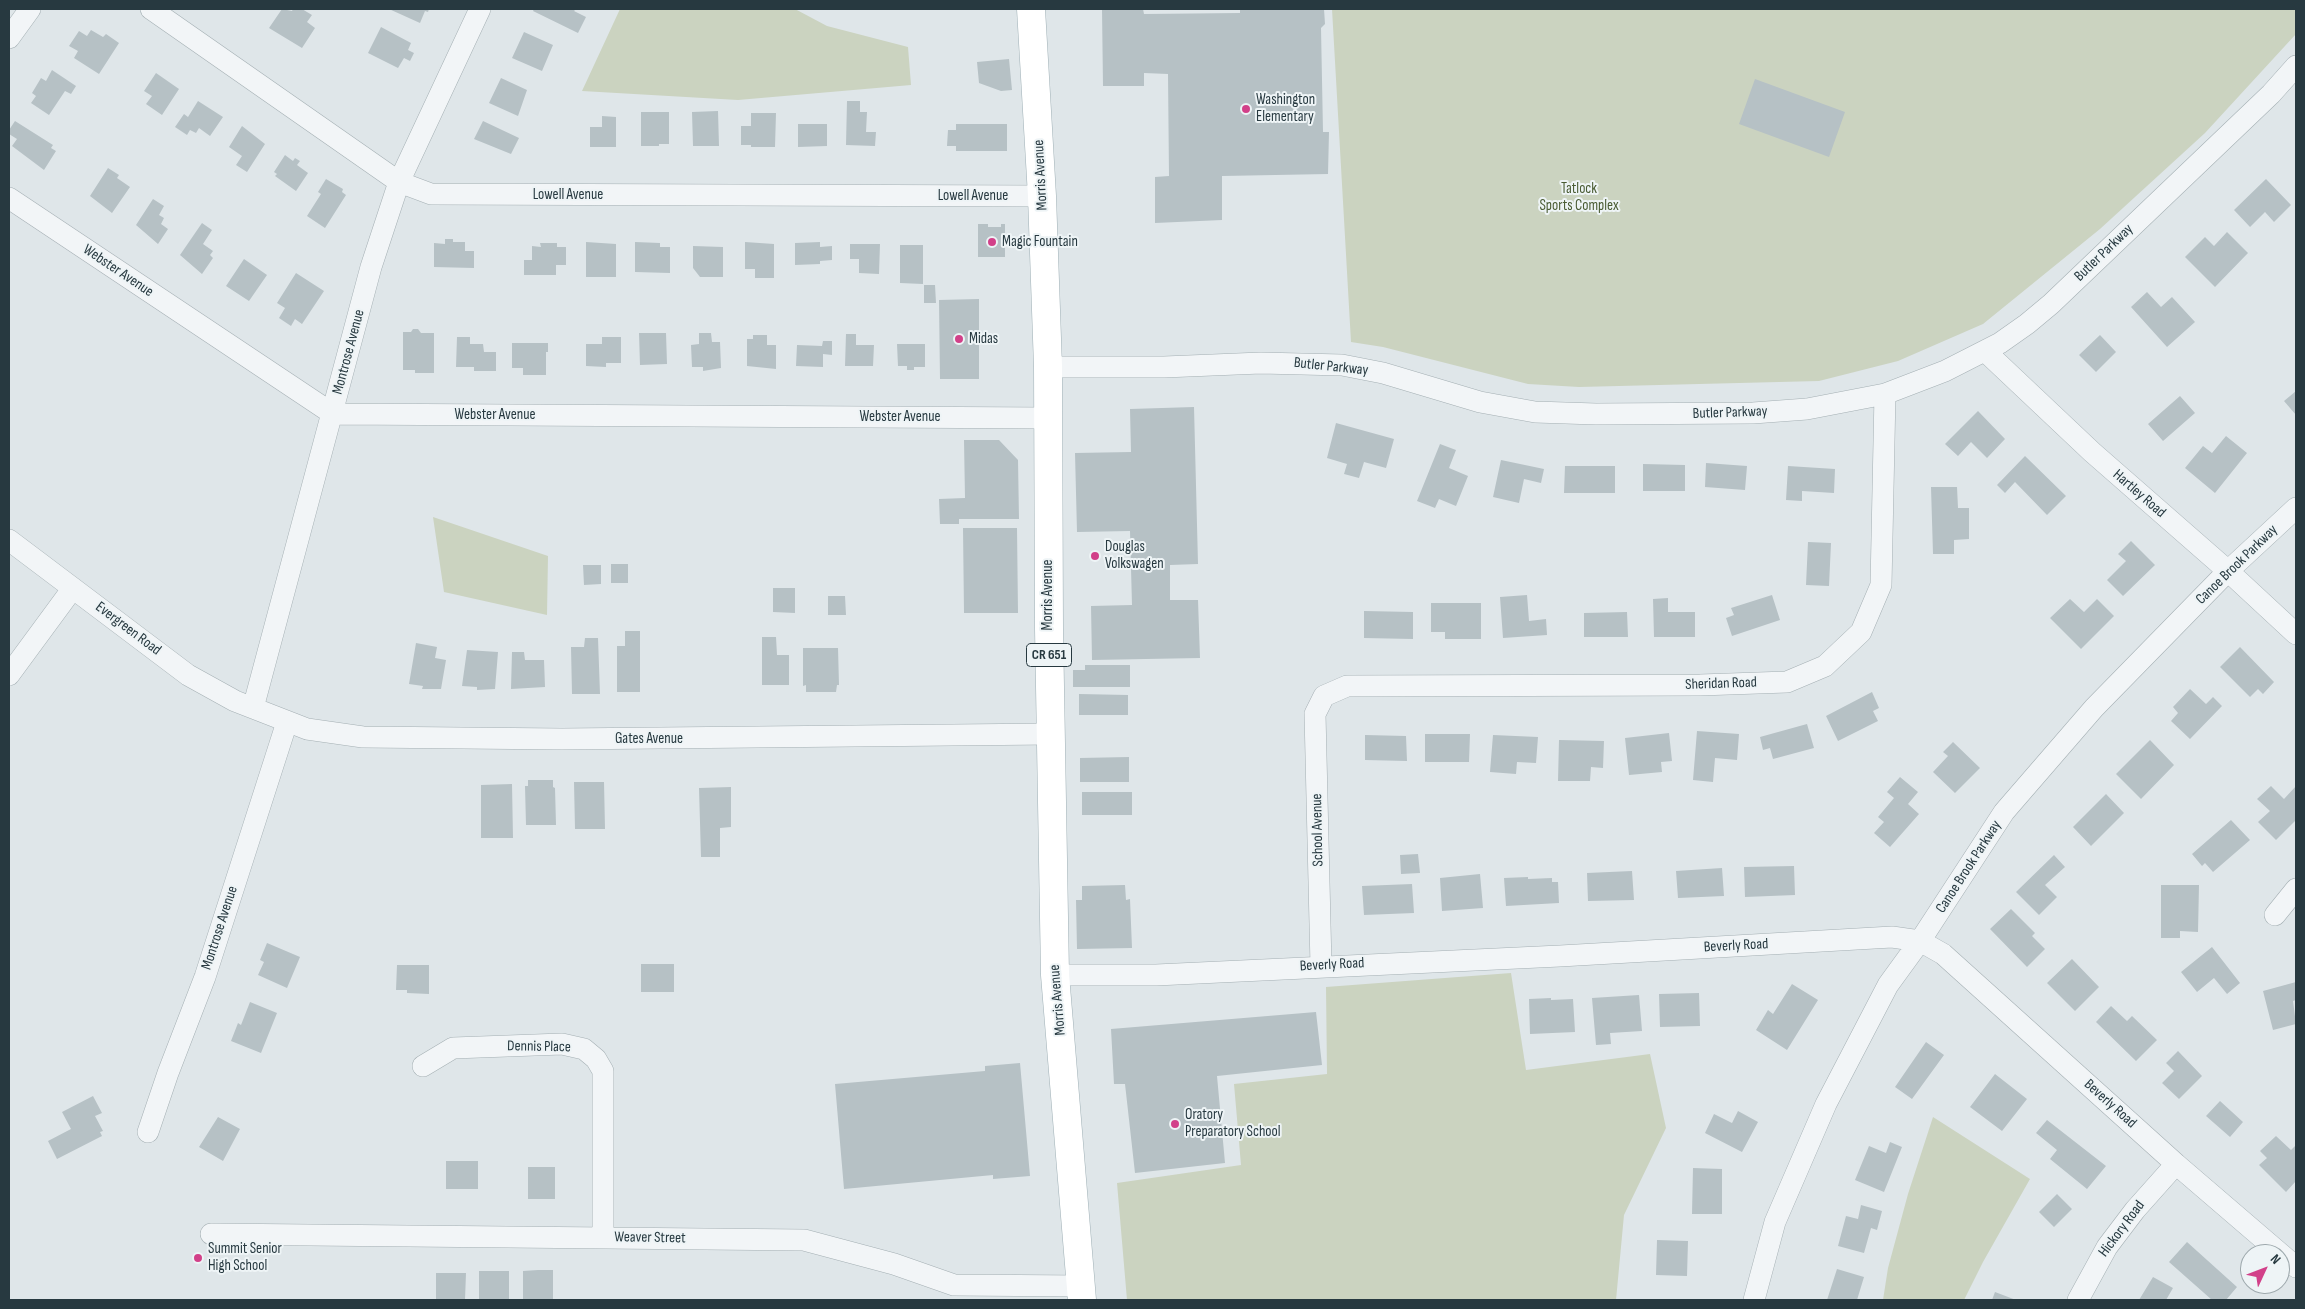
<!DOCTYPE html>
<html>
<head>
<meta charset="utf-8">
<style>
	body { margin:0 }
	#map { position:relative; width:2305px; height:1309px; overflow:hidden; background:#dfe6e9; font-family:"Sofia Sans Condensed",sans-serif }
	canvas { display:block }
	.frame { position:absolute; inset:0; border:10px solid #273940; pointer-events:none }
	.north { position:absolute; left:2240px; top:1244px; width:50px; height:50px; box-sizing:border-box; background:#eef4f6; border:1px solid #9ea9ad; border-radius:50%; rotate:47deg; font-size:14px; font-weight:700; line-height:20px; text-align:center; color:#273940 }
	.north::after { content:''; display:block; margin:auto; width:18px; height:22px; background:#d24089; clip-path:polygon(50% 0,100% 100%,50% 72%,0 100%) }
</style>
</head>
<body>
<div id="map">
<canvas width="2305" height="1309"></canvas>
<div class="frame"></div>
<div class="north">N</div>
</div>
<script>
const ctx = document.querySelector('canvas').getContext('2d');
ctx.lineJoin = 'round';
function fill(path, color) { ctx.fillStyle = color; ctx.fill(path, 'evenodd'); }
const toPath = rows => new Path2D(rows.map(r => 'M' + r).join(''));
function strokePath(path, color, width, dash) { ctx.strokeStyle = color; ctx.lineWidth = width; ctx.lineCap = dash ? 'butt' : 'round'; ctx.setLineDash(dash || []); ctx.stroke(path); }
function drawText(font, color, halo, rows, align = 'center') {
  ctx.font = font + ' "Sofia Sans Condensed",sans-serif'; ctx.lineWidth = 4; ctx.setLineDash([]); ctx.textBaseline = 'middle'; ctx.strokeStyle = halo; ctx.fillStyle = color; for (const [text, x, y, turn = 0] of rows) {
    ctx.save(); ctx.translate(x, y); ctx.rotate((+turn || 0) * Math.PI / 180); ctx.textAlign = isNaN(turn) ? turn : align; if (halo) ctx.strokeText(text, 0, 0); ctx.fillText(text, 0, 0); ctx.restore();
  }
}
const green = toPath([
	[620,9,795,9,827,26,908,47,911,85,738,100,582,91],
	[1332,9,2296,9,2296,34,2205,133,2100,229,1983,324,1898,361,1819,381,1579,387,1528,384,1383,347,1351,342],
	[433,517,548,556,547,615,444,592],
	[1511,973,1526,1070,1650,1054,1666,1128,1624,1215,1616,1300,1127,1300,1117,1183,1241,1165,1234,1084,1327,1074,1326,987],
	[1933,1117,2030,1179,1983,1262,1964,1300,1883,1300,1888,1268,1908,1194]
]);
const building = toPath([
	[282,9,292,11,293,9,302,9,312,15,307,22,315,28,302,48,269,28],
	[389,9,429,9,428,12,425,11,420,23],
	[534,9,576,9,574,11,586,17,578,33,533,11],
	[1102,9,1143,9,1144,14,1240,13,1240,9,1324,9,1325,24,1321,28,1323,132,1329,132,1328,174,1222,176,1222,220,1155,223,1155,177,1169,176,1168,74,1144,73,1144,86,1103,86],
	[381,27,411,43,408,50,414,53,410,61,404,58,398,68,368,53],
	[91,30,103,37,106,34,119,43,99,74,74,58,78,51,69,46,79,31,87,36],
	[524,32,553,45,542,71,512,58],
	[1009,59,1012,90,1001,91,979,83,977,62],
	[52,70,76,86,71,94,65,91,49,115,31,103,36,96,32,93,41,78,46,81],
	[156,73,179,89,162,115,146,104,152,96,144,91],
	[501,78,527,90,518,116,489,103],
	[1755,79,1845,112,1829,157,1739,124],
	[198,101,223,117,210,136,199,128,196,133,190,130,187,135,175,127,184,114,188,117],
	[847,101,860,101,860,112,867,112,866,132,876,132,875,146,846,145],
	[718,111,719,146,693,146,692,112],
	[641,112,669,112,669,144,659,144,659,146,641,146],
	[751,113,776,113,775,147,751,147,751,145,741,145,741,126,751,126],
	[602,116,616,117,616,147,590,147,590,127,602,127],
	[15,121,53,145,51,148,56,151,44,170,12,146,17,139,9,134,9,130],
	[483,121,519,138,511,154,474,139],
	[798,124,827,124,827,146,798,147],
	[956,124,1007,124,1007,151,956,151,956,146,947,146,948,130,956,130],
	[242,126,265,144,247,172,236,165,242,156,229,147],
	[285,155,293,161,295,158,300,161,297,165,308,173,296,191,275,176,277,174,274,172],
	[108,168,119,175,117,178,130,187,112,213,90,196],
	[326,179,343,189,342,192,346,195,325,228,307,216,321,194,318,192],
	[2266,179,2291,205,2274,222,2265,212,2250,227,2234,210],
	[153,199,164,206,159,215,164,218,161,224,168,229,158,244,136,225],
	[202,223,212,230,203,244,213,251,210,255,213,258,202,274,180,255],
	[978,224,988,224,988,227,1001,227,1001,224,1005,224,1005,257,978,257],
	[2227,232,2248,253,2215,287,2185,257,2205,237,2214,246],
	[445,239,453,239,453,242,465,242,465,251,474,251,474,268,434,267,434,243,445,244],
	[586,242,616,244,616,277,586,277],
	[635,242,660,243,660,247,670,247,670,273,635,272],
	[745,242,774,244,774,278,755,278,755,269,745,269],
	[820,242,820,247,832,246,832,260,820,261,820,264,795,265,795,243],
	[540,243,557,243,557,247,566,247,566,265,556,265,556,275,524,275,524,260,532,260,532,246,541,247],
	[850,244,880,244,879,274,859,273,859,259,850,259],
	[900,245,923,245,923,284,900,283],
	[693,246,723,247,723,277,700,277,693,268],
	[244,259,267,275,249,301,226,286],
	[296,273,324,291,302,324,295,319,291,326,279,318,285,308,277,303],
	[924,285,935,285,936,303,924,303],
	[2147,292,2161,307,2172,297,2195,322,2167,347,2131,307],
	[979,299,979,379,940,379,939,300],
	[413,329,418,329,421,333,434,333,434,373,415,373,415,370,403,370,403,332,411,332],
	[639,333,666,333,667,364,640,365],
	[699,333,711,333,712,342,720,342,721,368,703,371,703,367,692,367,691,345,699,344],
	[846,334,856,334,856,345,874,345,873,366,845,366],
	[753,335,767,335,767,345,776,345,776,369,747,366,747,339,753,339],
	[2100,335,2116,352,2096,372,2079,355],
	[457,337,470,337,470,344,483,344,484,352,496,352,496,371,474,371,474,367,456,367],
	[602,337,621,337,621,363,606,363,606,367,586,366,586,344,602,344],
	[823,341,832,341,832,355,823,354,823,367,796,366,797,345,822,346],
	[512,343,548,343,548,352,546,352,546,375,523,375,523,368,512,368],
	[897,344,925,344,925,367,914,367,914,370,907,370,907,366,898,366],
	[2296,391,2296,415,2284,401],
	[2180,396,2195,413,2163,441,2148,424],
	[1194,407,1198,564,1170,565,1170,600,1198,600,1200,658,1092,660,1091,606,1132,605,1130,531,1077,532,1075,453,1131,452,1130,409],
	[1978,411,2005,439,1987,458,1971,442,1958,456,1945,444],
	[1336,423,1394,439,1386,468,1364,462,1359,478,1344,474,1347,464,1327,458],
	[2226,436,2247,453,2215,493,2185,468,2203,446,2212,453],
	[964,440,999,440,1018,460,1019,519,959,519,959,524,940,524,939,499,965,498],
	[1440,444,1456,450,1449,468,1468,476,1456,506,1439,499,1435,508,1417,501],
	[2025,456,2066,496,2047,515,2015,482,2005,493,1997,485],
	[1501,460,1544,469,1541,483,1524,479,1519,503,1493,497],
	[1706,463,1747,466,1745,490,1705,487],
	[1643,464,1685,465,1685,491,1643,491],
	[1565,466,1615,466,1615,493,1564,493],
	[1788,466,1835,469,1834,493,1802,491,1802,501,1786,500],
	[1931,487,1957,487,1958,508,1969,508,1969,539,1954,540,1954,554,1933,554],
	[963,528,1017,528,1018,613,964,613],
	[2131,541,2155,565,2123,596,2107,580,2126,561,2118,554],
	[1808,542,1831,543,1829,586,1806,585],
	[611,564,628,564,628,583,611,583],
	[583,565,601,565,601,584,584,585],
	[773,588,795,588,795,613,773,612],
	[1527,595,1529,621,1546,619,1547,635,1503,638,1500,597],
	[1772,595,1780,620,1732,636,1726,618,1734,615,1731,608],
	[828,596,845,596,846,615,828,615],
	[1668,598,1668,612,1695,612,1695,637,1654,637,1653,599],
	[2070,599,2084,612,2097,599,2114,616,2081,649,2050,618],
	[1431,603,1481,603,1481,639,1445,639,1445,632,1431,632],
	[1364,611,1413,612,1413,639,1364,638],
	[1627,612,1628,637,1584,637,1584,613],
	[625,631,640,631,640,692,617,692,617,646,625,646],
	[762,637,776,637,777,655,789,655,789,685,762,685],
	[585,638,598,638,600,694,572,694,571,647,584,647],
	[416,643,437,647,435,658,446,660,441,689,422,689,423,686,409,684],
	[2240,647,2274,682,2263,694,2258,689,2250,697,2220,667],
	[803,648,838,648,839,685,837,685,836,692,806,692,806,685,803,686],
	[467,650,498,652,495,689,477,690,477,687,462,686],
	[512,652,524,652,525,660,544,660,545,687,511,689],
	[1085,665,1130,665,1130,687,1073,687,1073,670,1085,670],
	[2190,689,2206,704,2213,697,2222,706,2190,739,2171,721,2178,713,2173,707],
	[1872,692,1879,708,1873,711,1878,721,1838,741,1826,716],
	[1079,694,1128,695,1128,715,1079,715],
	[1807,724,1814,748,1773,759,1770,748,1763,750,1760,737],
	[1697,731,1739,734,1737,760,1715,758,1713,782,1693,780],
	[1669,733,1672,761,1661,762,1662,772,1629,775,1625,738],
	[1425,734,1470,734,1469,762,1425,762],
	[1365,735,1406,736,1407,761,1365,760],
	[1493,735,1538,737,1536,763,1517,762,1516,774,1490,772],
	[1559,740,1604,741,1603,768,1591,767,1590,781,1558,781],
	[2150,740,2174,765,2141,799,2116,774],
	[1953,742,1980,768,1955,793,1933,772,1948,756,1943,752],
	[1129,757,1129,782,1080,782,1080,758],
	[1900,777,1918,792,1908,804,1919,814,1890,847,1874,833,1884,822,1878,817,1894,798,1887,792],
	[528,780,553,780,553,787,555,788,556,825,526,825,525,786,528,786],
	[574,782,604,782,605,829,575,829],
	[512,784,513,838,481,838,481,785],
	[2271,786,2284,799,2296,786,2296,820,2276,840,2258,822,2270,811,2257,799],
	[731,787,731,827,720,828,720,857,701,857,699,788],
	[1082,792,1132,792,1132,815,1082,815],
	[2106,794,2124,813,2091,846,2073,827],
	[2231,820,2250,840,2213,872,2205,863,2202,866,2192,854],
	[1418,854,1420,873,1401,874,1400,855],
	[2054,855,2065,867,2045,885,2057,897,2039,915,2016,892],
	[1794,866,1795,895,1745,897,1744,867],
	[1722,868,1724,896,1678,898,1676,871],
	[1632,871,1634,900,1588,901,1587,873],
	[1480,874,1483,908,1442,911,1440,878],
	[1528,877,1528,879,1552,878,1552,882,1558,882,1559,903,1506,906,1504,878],
	[1412,884,1414,913,1364,915,1362,886],
	[1125,885,1126,900,1130,899,1132,948,1077,949,1076,900,1082,900,1082,886],
	[2161,885,2199,885,2198,932,2180,931,2180,938,2161,938],
	[2011,909,2035,933,2032,936,2045,949,2027,967,1990,929],
	[267,943,300,957,287,988,258,975,264,962,260,960],
	[2212,947,2240,983,2227,994,2214,978,2197,992,2181,972],
	[2072,959,2099,987,2075,1011,2047,983],
	[641,964,674,964,674,992,641,992],
	[397,965,429,965,429,994,407,993,407,990,396,990],
	[2296,982,2296,1000,2293,1001,2296,1024,2273,1030,2263,991],
	[1792,984,1818,1000,1787,1050,1756,1030,1768,1010,1773,1014],
	[1699,993,1700,1026,1660,1027,1659,994],
	[1639,995,1642,1031,1610,1033,1611,1044,1596,1045,1592,998],
	[1551,998,1551,1000,1573,999,1575,1032,1530,1034,1529,999],
	[250,1002,277,1013,261,1053,231,1041,238,1023,241,1025],
	[2111,1006,2127,1021,2132,1016,2157,1040,2136,1061,2096,1022],
	[1316,1012,1322,1065,1217,1076,1225,1163,1135,1173,1125,1084,1114,1084,1111,1029],
	[1926,1042,1944,1055,1912,1099,1895,1087],
	[2178,1051,2202,1076,2179,1099,2162,1083,2174,1071,2166,1063],
	[1020,1063,1030,1176,993,1179,993,1175,844,1189,835,1084,985,1071,985,1066],
	[1995,1074,2027,1099,2002,1131,1970,1107],
	[93,1096,102,1113,95,1116,103,1131,100,1132,102,1136,57,1159,48,1141,71,1129,62,1112],
	[2220,1101,2243,1122,2230,1137,2206,1116],
	[1738,1111,1758,1122,1742,1152,1705,1133,1714,1114,1732,1123],
	[218,1117,240,1129,223,1161,199,1147],
	[2047,1120,2106,1166,2087,1189,2050,1159,2057,1150,2036,1133],
	[2276,1136,2291,1150,2296,1145,2296,1181,2286,1192,2259,1165,2267,1158,2260,1151],
	[1890,1142,1902,1147,1884,1192,1855,1180,1869,1146,1886,1153],
	[446,1161,478,1161,478,1189,446,1189],
	[528,1167,555,1167,555,1199,528,1199],
	[1693,1168,1722,1169,1722,1214,1692,1214],
	[2057,1194,2072,1209,2054,1227,2039,1212],
	[1861,1205,1882,1211,1877,1230,1871,1228,1864,1253,1838,1246,1846,1216,1858,1219],
	[1657,1240,1688,1241,1687,1276,1656,1275],
	[2187,1242,2237,1287,2226,1300,2212,1300,2169,1262],
	[1837,1269,1864,1277,1857,1300,1827,1300],
	[538,1270,553,1270,553,1300,523,1300,523,1271],
	[479,1271,509,1271,509,1300,479,1300],
	[436,1273,466,1273,465,1300,436,1300],
	[2153,1277,2173,1288,2166,1300,2139,1300],
	[1995,1292,2016,1300,1992,1300]
]);
const minor = toPath([
	[151,9,399,182,431,194,1042,196],
	[9,38,30,9],
	[9,198,333,414,1047,418],
	[1985,351,2092,452,2228,571,2296,634],
	[1048,367,1164,367,1261,363,1342,365,1383,373,1480,402,1535,412,1596,414,1753,413,1807,409,1885,394,1945,371,2000,343,2027,324,2051,304,2271,94,2296,66],
	[9,540,188,675,235,701,307,729,363,737,562,739,1050,734],
	[9,675,73,588],
	[253,708,371,267,399,182,480,9],
	[2275,915,2296,889],
	[1321,966,1315,714,1324,696,1347,686,1700,685,1787,682,1825,666,1861,632,1881,585,1885,394],
	[1055,975,1156,975,1560,956,1892,937,1920,941,1943,954,2176,1164,2296,1267],
	[423,1066,453,1048,562,1044,584,1049,596,1059,603,1071,603,1237],
	[148,1132,168,1073,205,977,287,722],
	[211,1234,804,1240,894,1264,954,1285,1081,1286],
	[1754,1300,1775,1222,1826,1104,1888,985,1920,941,2004,812,2094,708,2228,571,2296,508],
	[2078,1300,2107,1247,2135,1210,2176,1164]
]);
const major = toPath([
	[1031,9,1042,196,1048,367,1049,629,1055,975,1082,1300]
]);
const markers = [
	[1246,109,5,"#d24089"],
	[992,242,5,"#d24089"],
	[959,339,5,"#d24089"],
	[1095,556,5,"#d24089"],
	[1175,1124,5,"#d24089"],
	[198,1258,5,"#d24089"]
];
const shields = [
	[1049,655,45]
];
const shieldNames = [
	["CR 651",1049,655]
];
const poiNames = [
	["Washington",1256,100],
	["Elementary",1256,117],
	["Magic Fountain",1002,242],
	["Midas",969,339],
	["Douglas",1105,547],
	["Volkswagen",1105,564],
	["Oratory",1185,1115],
	["Preparatory School",1185,1132],
	["Summit Senior",208,1249],
	["High School",208,1266]
];
const streetNames = [
	["Morris Avenue",1041,175,-93],
	["Lowell Avenue",568,195],
	["Lowell Avenue",973,196],
	["Butler Parkway",2104,253,-44],
	["Webster Avenue",118,271,34],
	["Montrose Avenue",349,352,-75],
	["Butler Parkway",1331,367,6],
	["Butler Parkway",1730,413,-2],
	["Webster Avenue",495,415],
	["Webster Avenue",900,417],
	["Hartley Road",2139,494,41],
	["Canoe Brook Parkway",2237,565,-44],
	["Morris Avenue",1048,595,-90],
	["Evergreen Road",128,629,37],
	["Sheridan Road",1721,684,-2],
	["Gates Avenue",649,739],
	["School Avenue",1318,830,-91],
	["Canoe Brook Parkway",1969,867,-57],
	["Montrose Avenue",220,928,-72],
	["Beverly Road",1736,946,-3],
	["Beverly Road",1332,965,-3],
	["Morris Avenue",1058,1000,-95],
	["Dennis Place",539,1047,1],
	["Beverly Road",2110,1104,42],
	["Hickory Road",2122,1229,-53],
	["Weaver Street",650,1238,1]
];
const parkNames = [
	["Tatlock",1579,189],
	["Sports Complex",1579,206]
];
fill(green, '#cbd3c0');
fill(building, '#b6c1c5');
strokePath(minor, '#a4afb3', 22);
strokePath(major, '#9eafb5', 29);
strokePath(minor, '#f2f5f7', 21);
strokePath(major, '#fff', 28);
for (const [x, y, r, color] of markers) { const dot = new Path2D(); dot.arc(x, y, r, 0, 2 * Math.PI); ctx.fillStyle = color; ctx.fill(dot); strokePath(dot, '#eef4f6', 2); }
for (const [x, y, w] of shields) { const box = new Path2D(); box.roundRect(x - w / 2, y - 11.5, w, 23, 4); ctx.fillStyle = '#eef4f6'; ctx.fill(box); strokePath(box, '#273940', 1); }
drawText('bold 14px', '#273940', null, shieldNames);
drawText('15px', '#273940', '#eef4f6', poiNames, 'left');
drawText('15px', '#273940', '#eef4f6', streetNames);
drawText('15px', '#4a5c34', '#eef4f6', parkNames);
</script>
</body>
</html>
